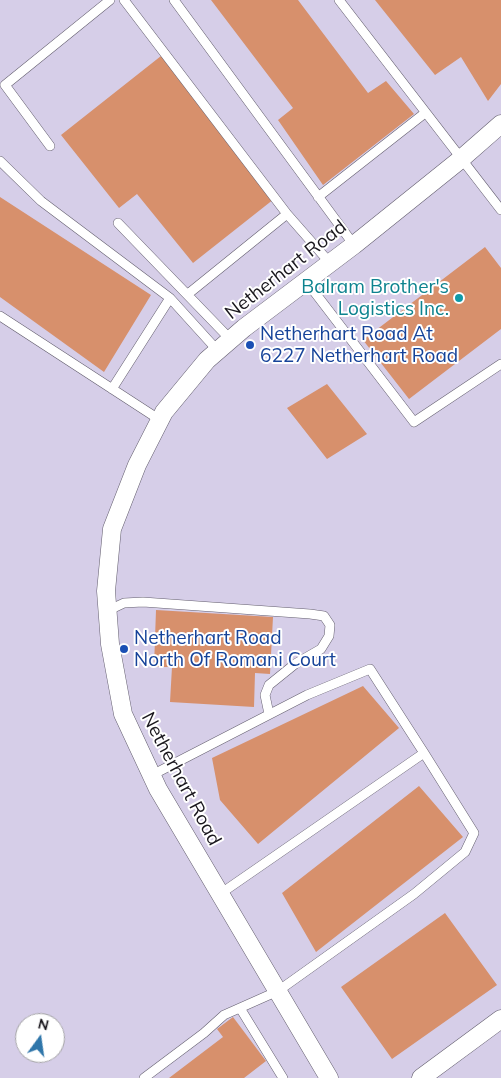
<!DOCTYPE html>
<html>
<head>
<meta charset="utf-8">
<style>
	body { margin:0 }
	#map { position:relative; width:501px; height:1078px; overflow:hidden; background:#e2dcef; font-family:Mulish,sans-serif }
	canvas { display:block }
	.north { position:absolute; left:15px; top:1013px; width:50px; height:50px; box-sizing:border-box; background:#fff; border:1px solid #a3a2a5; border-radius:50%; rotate:14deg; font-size:14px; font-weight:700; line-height:20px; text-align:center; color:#19171d }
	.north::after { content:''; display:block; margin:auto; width:18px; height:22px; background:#2f76aa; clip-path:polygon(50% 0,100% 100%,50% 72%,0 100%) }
</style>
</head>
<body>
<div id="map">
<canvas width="501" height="1078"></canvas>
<div class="north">N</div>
</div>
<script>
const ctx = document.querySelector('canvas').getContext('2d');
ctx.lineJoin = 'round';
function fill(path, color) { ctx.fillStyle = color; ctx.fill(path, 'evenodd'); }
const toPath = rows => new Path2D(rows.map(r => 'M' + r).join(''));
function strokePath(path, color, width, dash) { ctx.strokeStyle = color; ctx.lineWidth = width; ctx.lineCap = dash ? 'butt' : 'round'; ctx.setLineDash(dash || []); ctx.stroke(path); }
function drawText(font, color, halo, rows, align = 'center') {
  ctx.font = font + ' Mulish,sans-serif'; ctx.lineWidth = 4; ctx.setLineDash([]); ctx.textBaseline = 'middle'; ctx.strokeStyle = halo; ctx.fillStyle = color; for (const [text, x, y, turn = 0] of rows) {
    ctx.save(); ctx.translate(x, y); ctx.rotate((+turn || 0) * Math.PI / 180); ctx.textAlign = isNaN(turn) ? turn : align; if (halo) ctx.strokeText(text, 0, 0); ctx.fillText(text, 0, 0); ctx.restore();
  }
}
const built = toPath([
	[0,0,501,0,501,1078,0,1078],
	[25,1023,55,1023,55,1053,25,1053]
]);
const building = toPath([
	[211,0,298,0,368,93,386,81,414,114,323,185,278,120,293,108],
	[375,0,501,0,501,84,488,101,461,57,435,75],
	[161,56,274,199,193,263,137,194,119,208,61,135],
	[0,197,151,295,104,372,0,297],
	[485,247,501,268,501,329,409,399,363,340],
	[327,384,367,434,327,459,287,408],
	[156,610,273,617,270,674,255,673,254,707,170,702,172,667,154,667],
	[363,686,399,728,258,844,220,800,212,758],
	[419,786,463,837,316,952,282,893],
	[445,913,497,985,392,1059,341,987],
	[233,1017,266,1061,244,1078,169,1078,223,1037,217,1029]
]);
const service = toPath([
	[124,0,287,214,330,263],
	[174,0,354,245],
	[339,0,501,210],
	[50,146,5,85,110,0],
	[0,161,41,201,170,298,218,351],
	[318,197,425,113],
	[118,223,231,340],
	[306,281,414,422,501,364],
	[188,294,287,214],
	[0,316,160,420],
	[112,389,170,298],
	[107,611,124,603,143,602,310,614,324,616,330,625,329,636,321,649,295,664,269,685,265,695,269,714],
	[152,775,307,695,370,669,424,753],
	[240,1008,283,1078],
	[144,1078,204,1033,224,1015,278,991,414,894,465,852,474,833,424,753,220,894]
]);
const minor = toPath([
	[329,1078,158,789,123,714,110,644,106,591,112,529,137,465,164,412,207,360,244,328,354,245,461,159,501,124],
	[421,1078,501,1019]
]);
const markers = [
	[459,298,5,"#0f9aa8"],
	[250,345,5,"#1a4fb4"],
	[124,649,5,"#1a4fb4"]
];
const streetNames = [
	["Netherhart Road",286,270,-38],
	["Netherhart Road",181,779,62]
];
const cultureNames = [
	["Balram Brother's",449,287],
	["Logistics Inc.",449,309]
];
const transitNames = [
	["Netherhart Road At",260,334],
	["6227 Netherhart Road",260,356],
	["Netherhart Road",134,638],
	["North Of Romani Court",134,660]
];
fill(built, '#d6cee8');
fill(building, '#d7906c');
strokePath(service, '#645f6f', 10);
strokePath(minor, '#645f6f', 19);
strokePath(service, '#fff', 9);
strokePath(minor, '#fff', 18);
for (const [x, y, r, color] of markers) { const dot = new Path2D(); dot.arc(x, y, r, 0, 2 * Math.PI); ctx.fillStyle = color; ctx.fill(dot); strokePath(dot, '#fff', 2); }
drawText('19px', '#19171d', '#fff', streetNames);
drawText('19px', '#0d838f', '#fff', cultureNames, 'right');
drawText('19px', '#164399', '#fff', transitNames, 'left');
</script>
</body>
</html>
